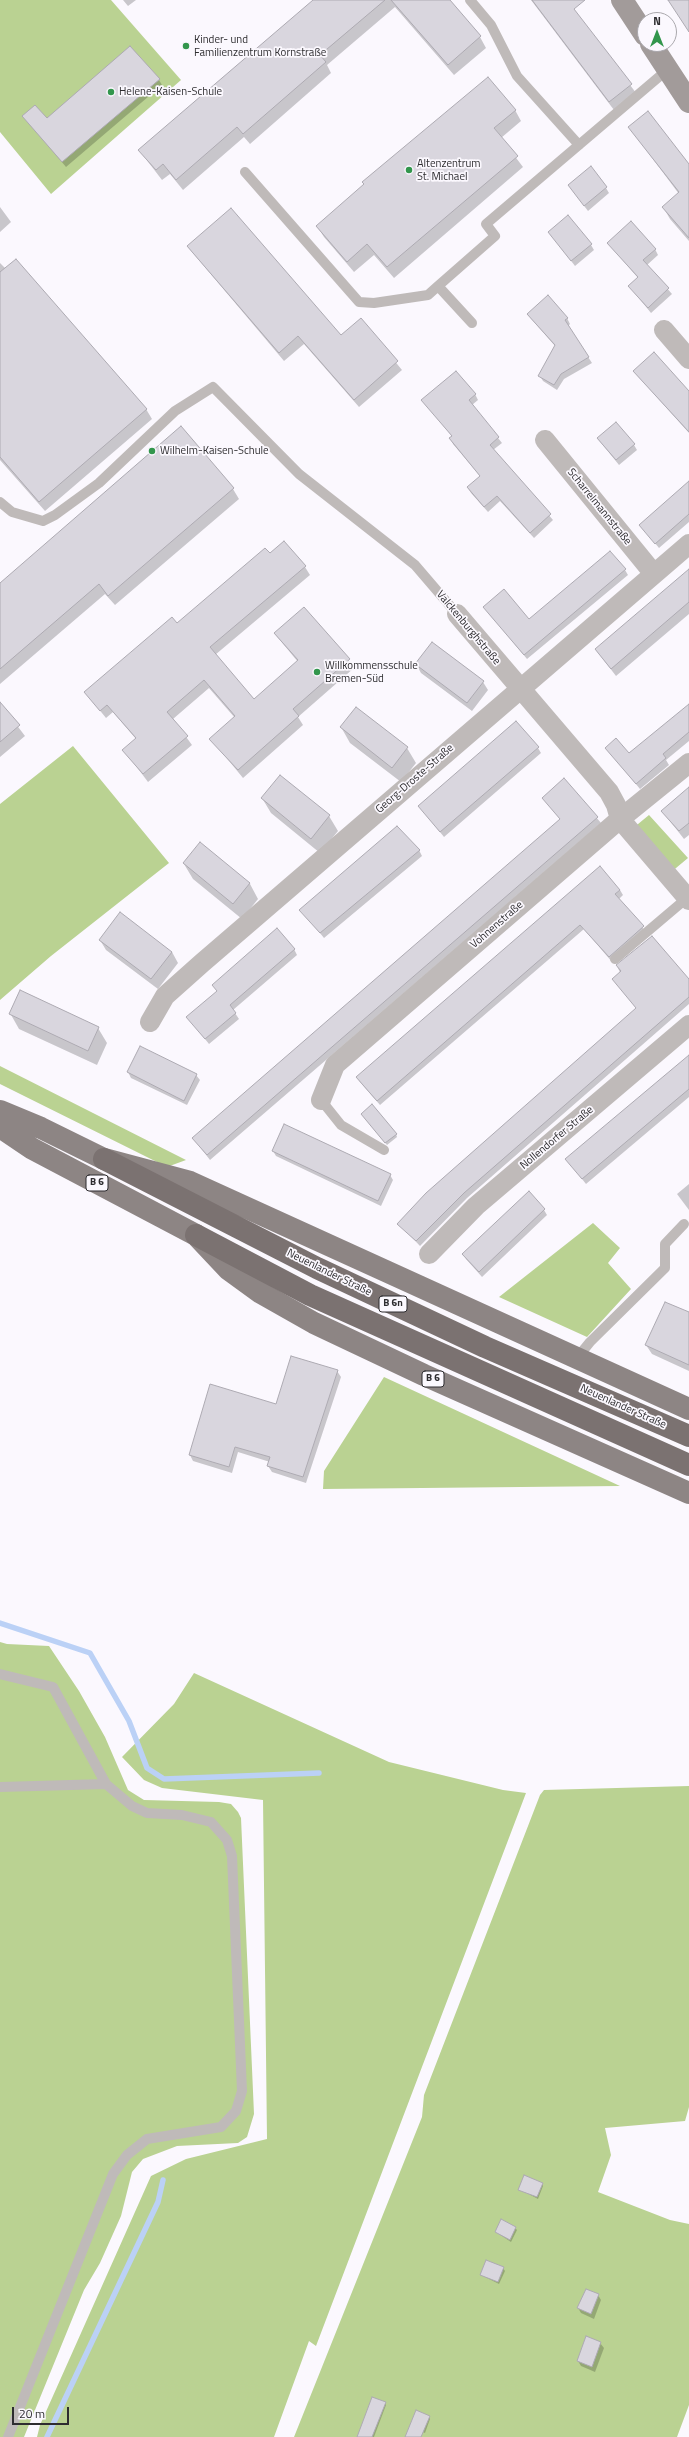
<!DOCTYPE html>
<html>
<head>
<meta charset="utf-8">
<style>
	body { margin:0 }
	#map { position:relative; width:689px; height:2437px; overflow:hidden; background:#fbf8fe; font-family:"Titillium Web",sans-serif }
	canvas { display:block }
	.north { position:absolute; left:637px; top:12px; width:40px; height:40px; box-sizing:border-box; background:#fbf8fe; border:1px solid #a9a7ac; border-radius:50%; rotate:0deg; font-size:11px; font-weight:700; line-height:16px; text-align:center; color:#2e2d30 }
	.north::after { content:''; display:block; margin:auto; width:14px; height:18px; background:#32964c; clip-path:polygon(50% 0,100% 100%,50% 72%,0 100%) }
	.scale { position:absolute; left:12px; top:2407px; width:57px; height:18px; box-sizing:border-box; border:2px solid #2e2d30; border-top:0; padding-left:5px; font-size:12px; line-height:14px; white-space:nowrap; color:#2e2d30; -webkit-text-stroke:3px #fbf8fe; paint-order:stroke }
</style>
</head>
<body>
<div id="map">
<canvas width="689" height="2437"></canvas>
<div class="north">N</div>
<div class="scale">20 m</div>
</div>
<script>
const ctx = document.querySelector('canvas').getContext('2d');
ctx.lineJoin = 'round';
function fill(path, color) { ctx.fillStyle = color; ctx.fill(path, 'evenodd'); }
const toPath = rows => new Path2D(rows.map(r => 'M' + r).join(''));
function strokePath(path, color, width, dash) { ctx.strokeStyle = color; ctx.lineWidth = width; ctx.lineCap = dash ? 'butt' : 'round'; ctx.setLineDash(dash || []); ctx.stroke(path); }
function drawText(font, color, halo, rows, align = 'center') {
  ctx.font = font + ' "Titillium Web",sans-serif'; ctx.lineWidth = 3.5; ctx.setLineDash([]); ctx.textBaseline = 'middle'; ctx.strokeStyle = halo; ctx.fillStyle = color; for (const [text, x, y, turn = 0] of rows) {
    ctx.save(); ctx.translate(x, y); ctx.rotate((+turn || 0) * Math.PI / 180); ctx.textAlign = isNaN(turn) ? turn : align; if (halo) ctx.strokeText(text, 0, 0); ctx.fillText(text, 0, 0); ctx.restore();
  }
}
const green = toPath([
	[0,0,111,0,181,80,51,194,0,132],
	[73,746,169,863,51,956,0,1000,0,804],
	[649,815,688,858,664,878,632,829],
	[0,1066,186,1160,167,1167,0,1084],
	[593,1223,620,1248,608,1263,631,1289,587,1337,499,1297],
	[384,1377,620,1486,323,1489,324,1471],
	[0,1642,7,1644,49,1646,79,1691,105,1737,128,1790,144,1800,219,1802,231,1804,238,1812,241,1818,254,2114,247,2137,238,2143,177,2146,143,2159,132,2172,121,2216,100,2263,84,2290,24,2437,0,2437],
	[194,1673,389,1762,503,1790,526,1793,316,2346,309,2341,274,2437,37,2437,40,2425,151,2176,186,2159,267,2139,263,1800,162,1788,144,1780,122,1757,174,1704],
	[689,1786,689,2107,685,2121,605,2128,611,2155,598,2192,670,2220,689,2224,689,2405,677,2437,294,2437,422,2117,424,2095,540,1795,544,1790]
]);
const shadow = toPath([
	[123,0,136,0,128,6],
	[314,0,448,0,480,37,486,48,454,75,395,7,327,65,331,73,250,144,244,137,183,190,170,174,162,180,139,150],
	[531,0,567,0,639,97,617,114],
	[159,80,162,85,66,167,23,116,47,119],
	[515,110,521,121,501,138,523,167,394,278,374,255,354,272,324,237,317,226],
	[629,127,689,165,689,241,670,219,663,207,679,194],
	[606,188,609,193,588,211,572,190],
	[0,207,11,222,0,232],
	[549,232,591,245,594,250,575,266],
	[608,243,655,249,658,255,647,265,672,294,651,313,629,286,638,278],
	[188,247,341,336,361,320,402,370,359,407,304,344,284,361],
	[0,263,146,409,152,419,45,511,0,460],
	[528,315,567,318,570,324,568,326,592,363,564,379,557,390,543,381,540,376,555,346],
	[634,371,689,392,689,433,638,376],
	[475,394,478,400,472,405,502,443,493,450,553,520,534,538,500,501,488,512,471,493,468,488,481,477,453,444,450,438,452,436,422,400],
	[180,428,233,489,239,499,115,605,105,594,0,684,0,584],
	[598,439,634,445,637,450,619,465],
	[689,482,689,522,659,548,640,525],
	[270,555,305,567,310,575,215,655,254,700,298,662,275,634,304,608,354,668,298,717,303,725,243,778,211,739,235,718,209,688,173,719,192,745,148,782,124,750,136,739,113,712,106,718,85,692],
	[625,570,628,575,527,659,488,612,529,621],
	[689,571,689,614,616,676,596,650],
	[416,664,483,682,488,690,472,711,421,673],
	[0,703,25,736,0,757],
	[689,705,689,741,666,760,669,765,640,789,606,748,629,755],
	[356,708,407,748,416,763,401,782,350,743,341,727],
	[538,748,541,753,444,837,419,806],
	[280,776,329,816,338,831,320,853,271,813,262,798],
	[564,779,601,823,210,1160,193,1138,561,820,543,798],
	[689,788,689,835,684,839,662,811],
	[200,844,250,884,258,899,242,919,193,879,184,864],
	[419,850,422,856,324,938,301,910],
	[620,890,623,895,619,899,646,932,612,962,584,929,380,1105,360,1082,357,1077],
	[100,940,172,952,178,963,158,989,106,950],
	[294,949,297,955,233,1010,239,1019,209,1044,188,1018],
	[617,966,689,980,689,1004,467,1198,420,1246,399,1224,637,1009],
	[10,1013,98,1028,107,1043,97,1065,19,1029],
	[689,1056,689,1097,586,1184,566,1159],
	[128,1072,196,1075,200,1080,187,1105,131,1078],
	[363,1116,396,1134,397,1137,387,1145],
	[273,1151,390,1175,393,1180,381,1206,276,1156],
	[689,1184,689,1210,677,1194],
	[544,1210,547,1215,482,1277,466,1259,463,1254],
	[689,1313,689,1371,652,1354,646,1345],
	[337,1371,341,1377,306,1483,272,1472,268,1466,270,1462,238,1452,232,1473,193,1461,190,1455],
	[542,2183,543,2186,538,2199,519,2189],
	[515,2228,517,2230,511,2242,496,2232],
	[503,2268,505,2271,499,2284,481,2275],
	[598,2295,601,2300,594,2319,581,2313,578,2308],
	[600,2343,604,2348,595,2372,581,2366,578,2361],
	[385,2402,386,2405,374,2437,358,2437],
	[429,2416,430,2419,425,2433,413,2428]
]);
const stream = toPath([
	[0,1623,90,1653,129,1721,147,1768,164,1779,319,1773],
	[47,2437,158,2202,163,2180]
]);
const building = toPath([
	[313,0,385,0,320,55,326,62,243,134,237,127,176,180,163,164,156,170,138,150,313,0],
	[391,0,450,0,481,36,448,65,391,0],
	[532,0,585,0,574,9,632,84,609,102,532,0],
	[668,0,689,0,689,32,668,0],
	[130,46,160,79,62,162,22,116,35,105,47,118,130,46],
	[488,77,516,110,494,128,518,156,387,267,367,244,347,262,316,226,364,184,362,182,488,77],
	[648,111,689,164,689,238,662,207,679,192,628,127,648,111],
	[591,166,607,187,584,206,568,185,591,166],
	[231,208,341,335,361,318,398,361,354,400,298,336,279,353,187,246,231,208],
	[568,215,592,244,571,261,548,232,568,215],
	[631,221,656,249,643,260,669,288,648,308,628,286,638,277,607,243,631,221],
	[16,259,147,409,39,502,0,457,0,272,16,259],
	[548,295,568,318,565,320,589,357,561,374,554,385,538,376,555,345,527,314,548,295],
	[654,352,689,391,689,432,633,371,654,352],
	[456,371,476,394,469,400,499,437,490,445,551,514,530,533,497,496,484,507,467,487,480,476,449,438,452,436,421,400,456,371],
	[616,422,635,444,616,460,597,438,616,422],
	[181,426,234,488,108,596,99,584,0,669,0,583,181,426],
	[689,481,689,514,655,544,639,525,689,481],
	[284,541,306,566,210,647,254,699,298,660,274,633,304,607,350,659,293,709,299,716,238,770,209,739,235,716,204,680,167,712,188,736,143,774,122,750,136,738,107,705,100,711,84,692,172,617,177,623,265,548,270,553,284,541],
	[610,551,626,569,524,655,483,607,504,589,529,619,610,551],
	[689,569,689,602,611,669,595,649,689,569],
	[432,642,484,681,467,703,415,664,432,642],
	[0,702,20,725,0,742,0,702],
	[689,704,689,732,663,754,666,758,636,784,605,748,616,738,629,753,689,704],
	[356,707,408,747,392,768,340,727,356,707],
	[516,721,539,747,440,832,418,806,516,721],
	[280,775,330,815,311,839,261,798,280,775],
	[564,778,598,817,207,1155,192,1138,560,819,542,798,564,778],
	[689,787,689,823,679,831,661,811,689,787],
	[397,826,420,850,320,933,299,910,397,826],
	[200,842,250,883,233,904,183,863,200,842],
	[600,866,620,890,615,894,644,926,609,957,580,925,377,1101,356,1077,600,866],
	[120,912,172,952,151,979,99,940,120,912],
	[277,928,295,949,230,1005,236,1013,205,1039,186,1017,217,991,212,985,277,928],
	[652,936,689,979,689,997,464,1193,416,1241,397,1224,426,1193,636,1008,612,979,621,971,616,965,652,936],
	[20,990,99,1027,88,1051,9,1014,20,990],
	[140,1046,197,1074,184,1101,127,1072,140,1046],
	[689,1055,689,1089,582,1179,565,1159,689,1055],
	[372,1104,397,1134,385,1143,361,1114,372,1104],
	[284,1124,391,1174,378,1201,272,1151,284,1124],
	[529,1191,545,1209,479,1272,462,1254,529,1191],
	[665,1302,689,1312,689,1365,645,1345,665,1302],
	[291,1356,338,1370,303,1477,267,1466,270,1457,235,1447,229,1467,189,1455,210,1384,276,1404,291,1356],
	[524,2175,543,2183,537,2197,518,2190,524,2175],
	[501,2219,516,2227,510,2240,495,2232,501,2219],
	[486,2260,504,2267,498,2282,480,2275,486,2260],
	[586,2289,599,2294,591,2314,577,2308,586,2289],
	[586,2336,601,2342,592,2367,577,2361,586,2336],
	[372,2397,386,2402,372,2437,357,2437,372,2397],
	[416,2410,430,2416,421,2437,405,2437,416,2410]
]);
const lane = toPath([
	[470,0,491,25,517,76,579,145],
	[245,172,359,302,374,303,428,295,438,286],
	[472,323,438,286,495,236,486,224,667,70],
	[0,502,12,512,43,521,55,515,99,483,175,411,213,387,299,474,415,565,457,614],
	[615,959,687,898],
	[321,1100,341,1125,384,1150],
	[577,1358,590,1342,665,1268,665,1244,684,1224],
	[0,1674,53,1687,106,1784,132,1806,147,1813,182,1815,211,1822,227,1840,232,1856,242,2091,236,2111,221,2127,147,2139,127,2155,113,2174,8,2437],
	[0,1787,106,1784]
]);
const street = toPath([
	[664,330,689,359],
	[545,440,654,574],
	[457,614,609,792,616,805,620,819,689,900],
	[150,1022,165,996,202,963,689,544],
	[321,1100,335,1065,620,819,689,763],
	[429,1254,476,1206,689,1025]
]);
const secondary = toPath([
	[622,0,645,35],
	[651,44,689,102]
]);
const primary = toPath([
	[0,1111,41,1128,104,1159,190,1182,689,1409],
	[0,1127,31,1148,196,1235,228,1269,261,1293,314,1323,424,1375,689,1493]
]);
const highway = toPath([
	[104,1159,317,1268,485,1347,689,1436],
	[196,1235,310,1295,689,1465]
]);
const markers = [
	[186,46,4,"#32964c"],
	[111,92,4,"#32964c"],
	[409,170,4,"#32964c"],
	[152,451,4,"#32964c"],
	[317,672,4,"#32964c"]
];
const shields = [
	[97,1183,22],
	[393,1304,28],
	[433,1379,22]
];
const shieldNames = [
	["B 6",97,1183],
	["B 6n",393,1304],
	["B 6",433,1379]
];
const poiNames = [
	["Kinder- und",194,40],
	["Familienzentrum Kornstraße",194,53],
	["Helene-Kaisen-Schule",119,92],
	["Altenzentrum",417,164],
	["St. Michael",417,177],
	["Wilhelm-Kaisen-Schule",160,451],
	["Willkommensschule",325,666],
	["Bremen-Süd",325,679]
];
const streetNames = [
	["Scharrelmannstraße",599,507,51],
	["Valckenburghstraße",468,628,50],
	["Georg-Droste-Straße",415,779,-41],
	["Vohnenstraße",497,925,-41],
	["Nollendorfer Straße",557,1138,-40],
	["Neuenlander Straße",329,1273,26],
	["Neuenlander Straße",623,1407,24]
];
fill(green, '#bad292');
fill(shadow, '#0003');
strokePath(stream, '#bbd1f6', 5.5);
fill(building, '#d9d6de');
strokePath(building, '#adaab2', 1);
strokePath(lane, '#bfbab9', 10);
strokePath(street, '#bfbab9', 20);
strokePath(secondary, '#a29b9a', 22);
strokePath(primary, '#8d8584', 22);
strokePath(highway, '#7b7271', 22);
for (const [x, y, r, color] of markers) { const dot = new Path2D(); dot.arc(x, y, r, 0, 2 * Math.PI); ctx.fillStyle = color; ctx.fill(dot); strokePath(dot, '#fbf8fe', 1.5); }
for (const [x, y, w] of shields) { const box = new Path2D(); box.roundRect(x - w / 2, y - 8, w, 16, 3); ctx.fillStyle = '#fbf8fe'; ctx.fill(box); strokePath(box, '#2e2d30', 1); }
drawText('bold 10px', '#2e2d30', null, shieldNames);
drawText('11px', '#2e2d30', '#fbf8fe', poiNames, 'left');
drawText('11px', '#2e2d30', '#fbf8fe', streetNames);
</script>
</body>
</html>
